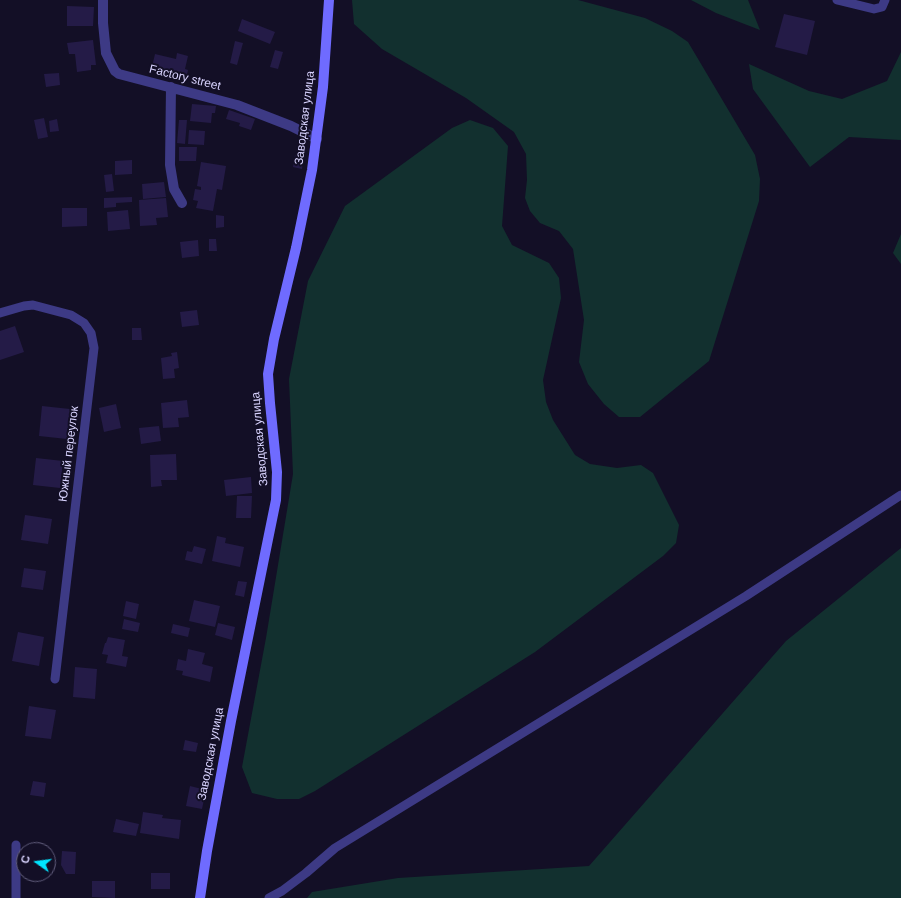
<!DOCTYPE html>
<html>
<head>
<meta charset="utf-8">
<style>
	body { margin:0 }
	#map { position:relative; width:901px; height:898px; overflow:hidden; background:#130f26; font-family:Helvetica,sans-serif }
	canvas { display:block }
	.north { position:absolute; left:16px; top:842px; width:40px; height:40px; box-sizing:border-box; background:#130f26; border:1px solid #625e7d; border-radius:50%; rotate:284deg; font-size:11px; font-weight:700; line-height:16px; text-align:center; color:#d9d4ff }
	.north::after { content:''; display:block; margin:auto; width:14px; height:18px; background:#00e5ff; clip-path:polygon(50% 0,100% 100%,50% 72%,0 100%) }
</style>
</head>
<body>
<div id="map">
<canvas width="901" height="898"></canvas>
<div class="north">С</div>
</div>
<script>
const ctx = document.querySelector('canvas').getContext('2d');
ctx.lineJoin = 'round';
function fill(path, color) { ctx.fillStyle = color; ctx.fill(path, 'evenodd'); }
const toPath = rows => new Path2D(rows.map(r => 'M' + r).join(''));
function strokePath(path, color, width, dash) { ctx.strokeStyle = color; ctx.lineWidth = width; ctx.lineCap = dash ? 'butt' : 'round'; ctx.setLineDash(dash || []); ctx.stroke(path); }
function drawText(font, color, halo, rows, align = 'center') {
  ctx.font = font + ' Helvetica,sans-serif'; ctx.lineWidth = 4; ctx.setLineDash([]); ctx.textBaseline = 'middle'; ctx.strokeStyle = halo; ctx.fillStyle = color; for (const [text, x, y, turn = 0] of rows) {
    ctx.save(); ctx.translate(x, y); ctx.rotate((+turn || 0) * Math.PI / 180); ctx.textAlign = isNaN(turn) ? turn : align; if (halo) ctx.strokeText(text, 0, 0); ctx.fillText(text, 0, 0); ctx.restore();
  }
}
const green = toPath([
	[352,0,578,0,645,18,672,31,688,42,755,155,760,179,759,201,709,361,640,417,619,417,604,404,588,384,579,362,584,320,573,249,559,231,540,223,530,211,525,198,527,180,526,154,514,132,466,98,382,49,354,24],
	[691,0,748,0,760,30,716,13],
	[901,52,901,140,849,137,810,167,753,89,749,64,809,91,842,99,887,81],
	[470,120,493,128,508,146,502,226,512,245,549,263,559,278,561,298,543,380,546,402,553,420,575,455,590,464,617,468,641,465,653,473,679,525,676,543,663,556,535,652,315,791,299,799,277,799,252,793,242,767,266,638,293,474,289,379,308,281,345,206,452,128],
	[901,234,901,264,893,253],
	[901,548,901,898,307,898,312,892,398,878,589,866,786,641]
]);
const building = toPath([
	[67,6,94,7,93,26,67,26],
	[784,14,815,21,807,55,775,47],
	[242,19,275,32,270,44,238,31],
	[93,40,96,65,91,65,91,70,77,72,75,54,69,54,67,43],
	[235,41,243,43,237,65,230,63],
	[275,50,283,52,278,69,270,67],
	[177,53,188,56,185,69,188,70,186,79,151,71,155,54,176,59],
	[59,73,60,85,46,87,44,74],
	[192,104,216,106,215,113,212,113,211,123,190,121],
	[229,110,255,119,251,130,239,126,240,123,226,119],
	[44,118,48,137,38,139,34,120],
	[57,119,59,131,50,132,49,121],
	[179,120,187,120,185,144,177,143],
	[189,130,205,131,204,145,188,144],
	[179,147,197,147,196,161,179,161],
	[299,152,304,152,302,169,293,167,295,155,298,156],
	[132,160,132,174,115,175,115,161],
	[201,162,226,166,222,190,217,189,213,211,196,208,198,201,193,200,195,189,201,190,201,187,197,186],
	[112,174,114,191,106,192,104,175],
	[164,182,166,197,143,199,142,184],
	[132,197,132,202,116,203,116,207,104,208,104,198],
	[166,198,168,217,156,218,157,225,140,226,139,200],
	[62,208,87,208,87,226,62,227],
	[128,210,130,229,108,231,107,212],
	[216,215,224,216,224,227,216,228],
	[209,239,216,239,217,251,209,251],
	[198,240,199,256,182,258,180,242],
	[197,310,199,325,182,327,180,312],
	[15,326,24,352,0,360,0,331],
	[132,328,141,328,142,340,132,340],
	[177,352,179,368,174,369,175,378,163,379,161,358,172,356,171,353],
	[187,400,189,417,178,418,179,427,163,428,161,403],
	[116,404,121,428,104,432,99,408],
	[42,406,70,409,67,439,39,436],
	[159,426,161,441,141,444,139,428],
	[176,454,177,480,161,480,162,486,151,487,150,455],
	[36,458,63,461,60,488,33,485],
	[251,477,252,493,226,496,224,480],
	[237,496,252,496,251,518,236,518],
	[25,515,52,519,48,544,21,540],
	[217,536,226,538,225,543,244,547,240,567,212,561],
	[194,546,206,549,202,564,185,560,187,551,192,552],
	[24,568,46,571,43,590,21,587],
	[238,581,247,582,244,597,235,595],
	[194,600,220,606,215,627,189,621],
	[126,601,139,604,136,619,123,616],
	[124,619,140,623,138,632,122,629],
	[218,623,235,627,232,640,215,635],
	[173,624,190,628,188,637,171,633],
	[18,632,44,637,39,666,12,661],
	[108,637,125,640,122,656,128,657,126,667,106,663,108,655,102,654,105,643,106,643],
	[188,649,205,653,202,664,213,667,210,682,182,675,183,671,176,670,178,659,186,661],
	[75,667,97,669,95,699,73,697],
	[29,706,56,710,51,739,25,736],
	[185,740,198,743,196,752,183,750],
	[33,781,46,783,44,797,30,795],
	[190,786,206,790,202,809,186,806],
	[143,812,163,815,162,818,181,820,179,839,140,833],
	[116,819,139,824,136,836,113,832],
	[62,851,76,852,75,874,66,874,61,865],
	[151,873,170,873,170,889,151,889],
	[92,881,115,881,115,898,92,897]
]);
const lane = toPath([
	[837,0,874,9,882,7,885,0],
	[0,313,24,306,33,305,71,315,84,323,91,333,94,348,55,679],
	[16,845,16,898],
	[269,898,282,891,306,873,335,848,746,596,901,495]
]);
const street = toPath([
	[103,0,103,23,106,53,115,71,119,74,237,105,291,126,317,139],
	[171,87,170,165,174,189,182,203]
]);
const secondary = toPath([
	[200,898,207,851,231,721,276,500,277,472,270,403,268,374,274,339,296,248,312,170,323,87,329,0]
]);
const streetNames = [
	["Factory street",185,78,14],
	["Заводская улица",305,118,-83],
	["Заводская улица",260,439,-95],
	["Южный переулок",69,454,-83],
	["Заводская улица",211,754,-79]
];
fill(green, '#12302f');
fill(building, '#241b47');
strokePath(lane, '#3d3a85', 9);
strokePath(street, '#3d3a85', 10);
strokePath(secondary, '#6f6bff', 10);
drawText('12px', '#d9d4ff', '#130f26', streetNames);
</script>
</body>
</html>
